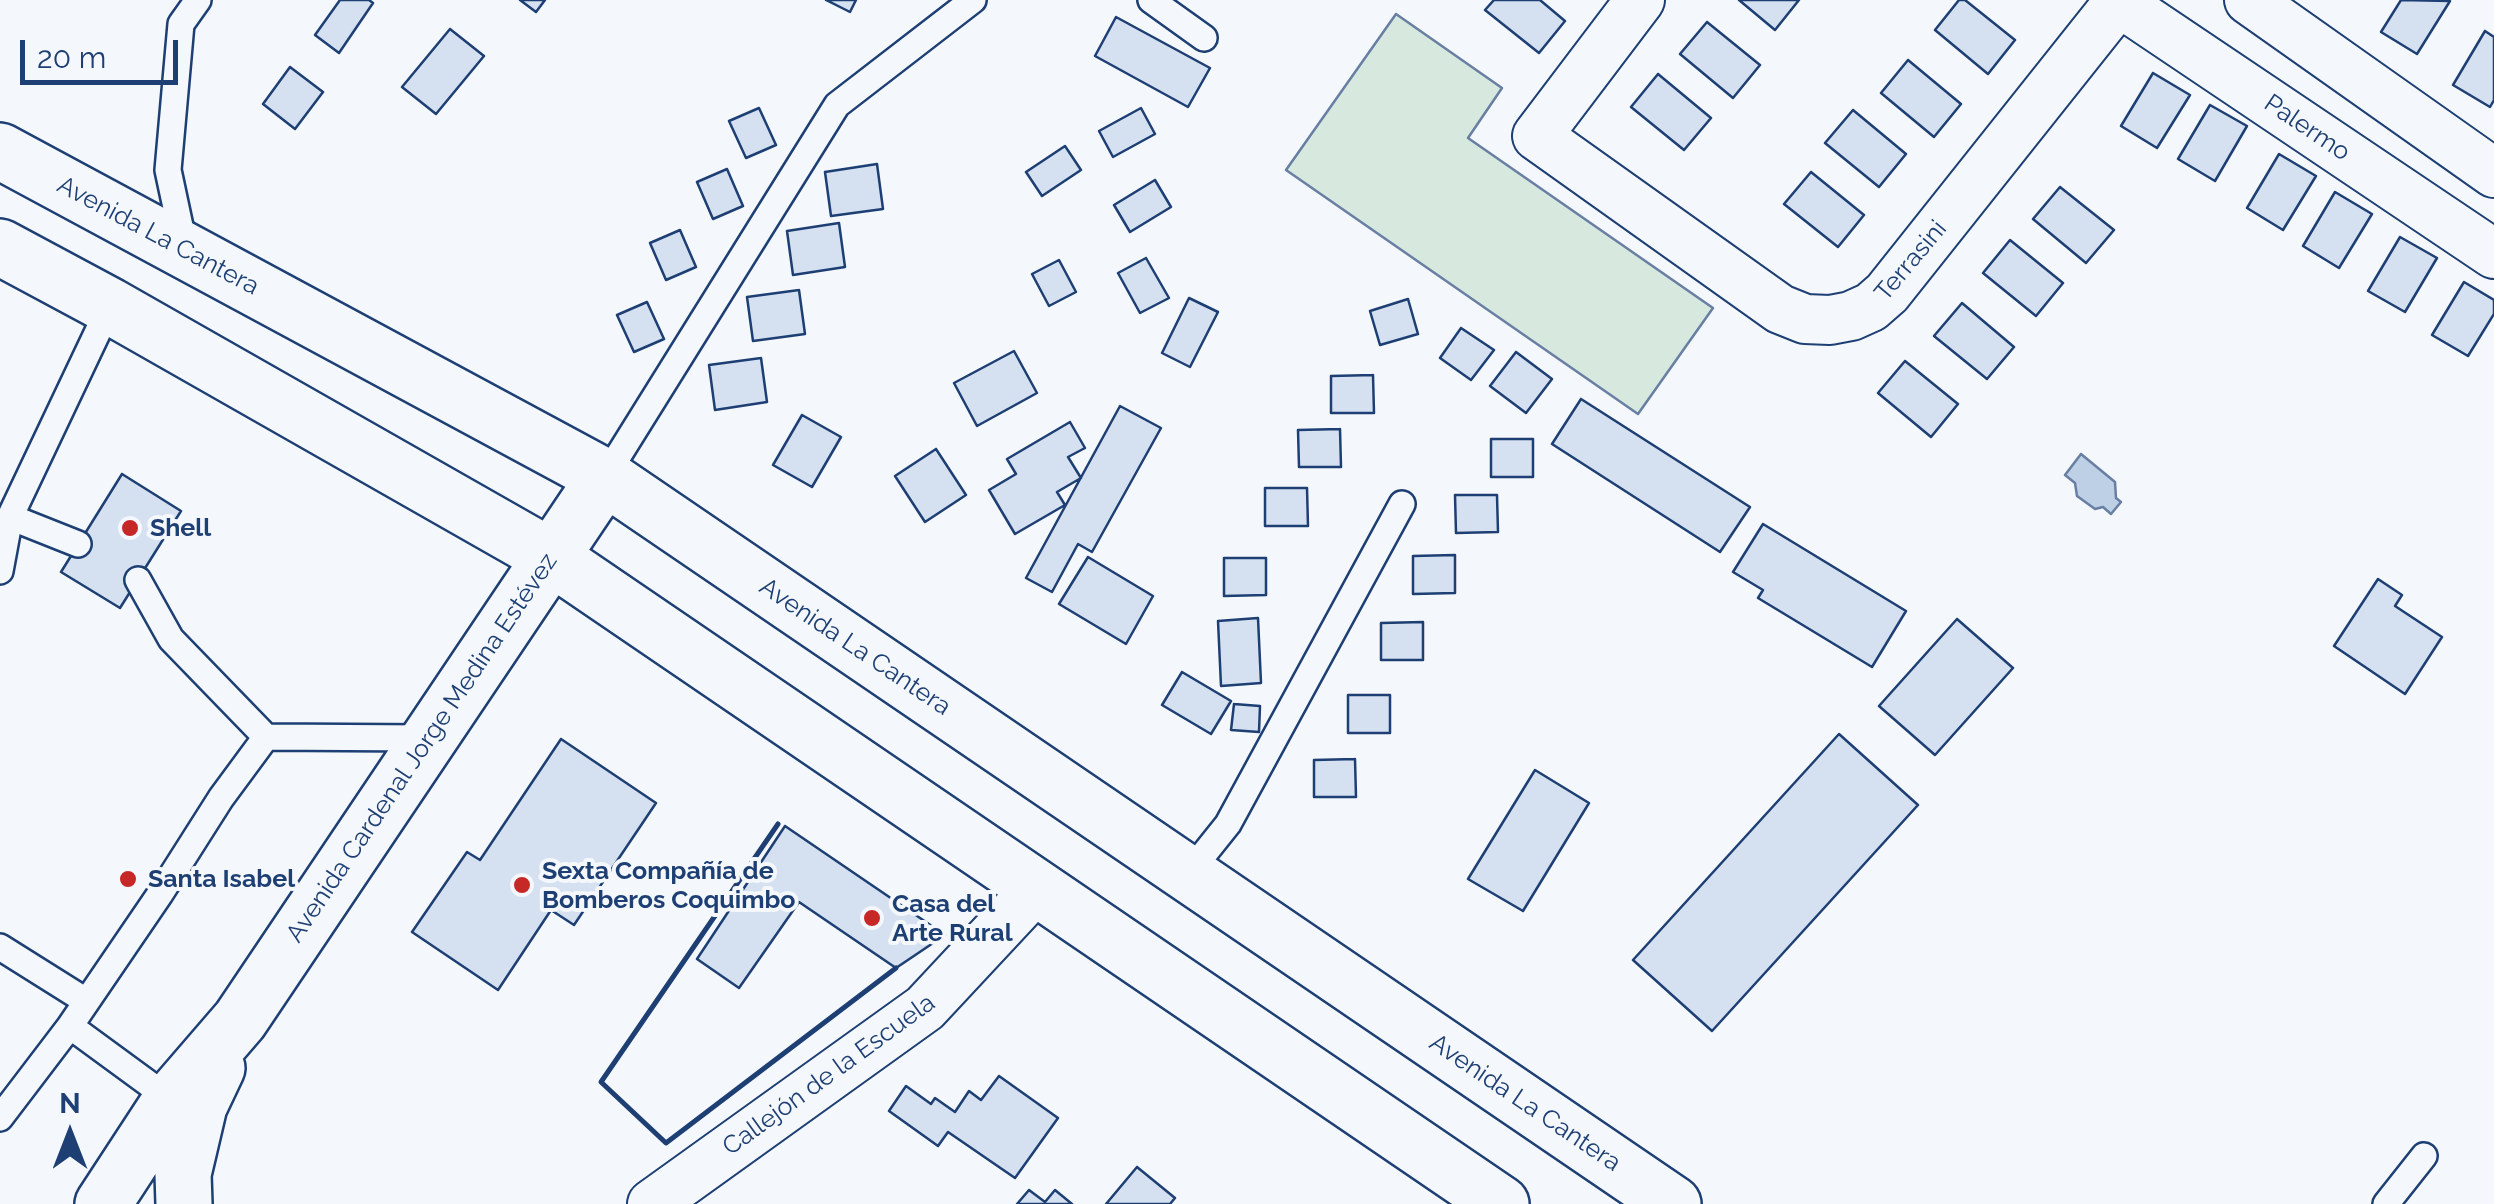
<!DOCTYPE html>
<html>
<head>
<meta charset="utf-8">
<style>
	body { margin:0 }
	#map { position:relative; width:2494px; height:1204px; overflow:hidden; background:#f4f7fb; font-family:Raleway,sans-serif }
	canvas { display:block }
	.north { position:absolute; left:20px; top:1084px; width:100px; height:100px; -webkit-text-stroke:8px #f4f7fb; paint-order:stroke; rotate:0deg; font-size:28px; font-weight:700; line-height:40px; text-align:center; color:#1d3f73 }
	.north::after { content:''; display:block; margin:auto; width:35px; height:45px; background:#1d3f73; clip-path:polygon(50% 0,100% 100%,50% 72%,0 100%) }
	.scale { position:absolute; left:20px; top:40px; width:158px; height:45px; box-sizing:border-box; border:5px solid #1d3f73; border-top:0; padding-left:12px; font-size:30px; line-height:35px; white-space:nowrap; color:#1d3f73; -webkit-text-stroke:8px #f4f7fb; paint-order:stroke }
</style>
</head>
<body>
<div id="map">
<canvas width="2494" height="1204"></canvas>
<div class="north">N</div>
<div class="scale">20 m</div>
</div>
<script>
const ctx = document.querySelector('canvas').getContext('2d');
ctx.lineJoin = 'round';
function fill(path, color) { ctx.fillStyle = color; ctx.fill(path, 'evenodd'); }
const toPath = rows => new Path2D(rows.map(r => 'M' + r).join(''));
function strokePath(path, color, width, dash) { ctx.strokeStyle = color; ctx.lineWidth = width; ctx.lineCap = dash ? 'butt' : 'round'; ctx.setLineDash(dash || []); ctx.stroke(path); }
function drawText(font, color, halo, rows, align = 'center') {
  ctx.font = font + ' Raleway,sans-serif'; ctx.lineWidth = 8; ctx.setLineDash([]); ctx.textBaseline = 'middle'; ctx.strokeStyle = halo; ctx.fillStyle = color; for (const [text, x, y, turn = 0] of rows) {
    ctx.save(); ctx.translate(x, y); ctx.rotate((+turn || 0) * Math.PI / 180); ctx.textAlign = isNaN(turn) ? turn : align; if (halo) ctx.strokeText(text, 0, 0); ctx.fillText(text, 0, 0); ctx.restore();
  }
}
const green = toPath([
	[1396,14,1502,88,1468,138,1713,308,1638,414,1286,170,1396,14]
]);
const water = toPath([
	[2081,454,2115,482,2116,498,2121,502,2111,514,2103,507,2095,509,2077,496,2075,483,2065,475,2081,454]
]);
const building = toPath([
	[340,0,369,0,373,3,339,53,315,35,340,0],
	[520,0,545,0,536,12,520,0],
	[826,0,856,0,850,12,826,0],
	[1494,0,1540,0,1565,21,1539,53,1485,10,1494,0],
	[1739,0,1799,0,1775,30,1739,0],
	[1959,0,1965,0,2015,40,1988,74,1935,30,1959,0],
	[2401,0,2450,1,2417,54,2381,32,2401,0],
	[1116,17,1210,68,1188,107,1095,56,1116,17],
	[1707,22,1760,65,1733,98,1680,54,1707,22],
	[450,29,484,56,436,114,402,87,450,29],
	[2485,31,2494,37,2494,100,2490,107,2453,85,2485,31],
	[1908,60,1961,104,1934,137,1881,93,1908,60],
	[290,67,323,92,295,129,263,104,290,67],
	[2153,73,2190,95,2157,148,2121,126,2153,73],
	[1658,74,1711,118,1684,150,1631,107,1658,74],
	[2210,105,2247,126,2215,181,2178,159,2210,105],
	[759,108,776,145,746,158,729,121,759,108],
	[1141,108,1155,134,1113,157,1099,131,1141,108],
	[1853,110,1906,154,1879,187,1825,143,1853,110],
	[1065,146,1081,170,1042,196,1026,172,1065,146],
	[2279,154,2316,176,2283,230,2247,208,2279,154],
	[877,164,883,209,831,216,825,172,877,164],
	[727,169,743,206,713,219,697,182,727,169],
	[1811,172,1864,215,1838,247,1784,204,1811,172],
	[1155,180,1171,207,1130,232,1114,205,1155,180],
	[2060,187,2114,230,2086,263,2033,219,2060,187],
	[2335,192,2372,214,2339,268,2303,246,2335,192],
	[839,223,845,267,793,275,787,231,839,223],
	[680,230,696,267,666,280,650,243,680,230],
	[2400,237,2437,258,2405,312,2368,291,2400,237],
	[2010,240,2063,283,2036,316,1983,273,2010,240],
	[1146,258,1169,298,1140,313,1118,273,1146,258],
	[1059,260,1076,292,1049,306,1032,274,1059,260],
	[2464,282,2494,300,2494,314,2468,356,2432,335,2464,282],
	[799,290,805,334,753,341,747,297,799,290],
	[1189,298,1218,312,1190,367,1162,353,1189,298],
	[1408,299,1418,334,1380,345,1370,311,1408,299],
	[647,302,664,339,634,352,617,315,647,302],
	[1962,303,2014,347,1987,379,1934,336,1962,303],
	[1461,328,1494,350,1471,380,1440,358,1461,328],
	[1014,351,1037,393,977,426,954,383,1014,351],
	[1516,352,1552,379,1526,413,1490,386,1516,352],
	[761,358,767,402,715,410,709,365,761,358],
	[1905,361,1958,404,1931,437,1878,393,1905,361],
	[1373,375,1374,413,1331,413,1331,376,1373,375],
	[1581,399,1750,507,1720,552,1552,444,1581,399],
	[1120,406,1161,428,1092,552,1078,544,1052,592,1026,578,1120,406],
	[802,415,841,437,812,487,773,465,802,415],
	[1070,422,1085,448,1068,457,1081,478,1057,492,1065,505,1015,534,989,490,1016,474,1007,459,1070,422],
	[1340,429,1341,467,1299,467,1298,430,1340,429],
	[1491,439,1533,439,1533,477,1491,477,1491,439],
	[936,449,966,495,925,522,895,476,936,449],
	[122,474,181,511,120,608,61,572,122,474],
	[1265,488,1307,488,1308,526,1265,526,1265,488],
	[1455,495,1497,495,1498,532,1456,533,1455,495],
	[1763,524,1906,611,1872,667,1758,598,1763,590,1733,572,1763,524],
	[1455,555,1455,593,1413,594,1413,556,1455,555],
	[1088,557,1153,596,1126,644,1059,604,1088,557],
	[1224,558,1266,558,1266,595,1224,596,1224,558],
	[2378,579,2402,595,2395,606,2442,637,2405,694,2334,646,2378,579],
	[1258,618,1261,683,1221,686,1218,621,1258,618],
	[1957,619,2013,668,1935,755,1879,706,1957,619],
	[1423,622,1423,660,1381,660,1381,623,1423,622],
	[1182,672,1231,701,1211,734,1162,705,1182,672],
	[1348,695,1390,695,1390,733,1348,733,1348,695],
	[1234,704,1260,706,1259,732,1231,730,1234,704],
	[1839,734,1918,805,1712,1031,1633,960,1839,734],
	[561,739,656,803,574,925,551,910,498,990,412,932,467,852,480,860,561,739],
	[1355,759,1356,797,1314,797,1314,760,1355,759],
	[1535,770,1589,803,1523,911,1468,879,1535,770],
	[785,826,945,935,896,968,799,902,739,988,697,959,785,826],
	[999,1076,1058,1118,1015,1178,948,1132,938,1146,889,1111,906,1086,931,1104,935,1098,955,1112,969,1091,981,1100,999,1076],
	[1137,1167,1175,1198,1170,1204,1106,1204,1137,1167],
	[1029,1190,1045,1202,1055,1190,1072,1204,1017,1204,1029,1190]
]);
const lane = toPath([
	[1151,0,1204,38],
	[184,245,168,170,181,24,198,0],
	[605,477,837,105,973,0],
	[10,517,78,544],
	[0,571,10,517,110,306],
	[138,580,171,639,266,737,427,738],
	[1188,874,1228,824,1402,504],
	[0,947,86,1001],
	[171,1100,70,1026,160,894,221,798,266,737],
	[0,1118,70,1026],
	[2386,1204,2424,1156]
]);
const street = toPath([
	[1640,0,1537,136,1780,309,1805,319,1830,320,1851,316,1871,307,1887,293,2120,0],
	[2249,0,2494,173],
	[2119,2,2494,254],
	[652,1204,925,1008,1036,889]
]);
const secondary = toPath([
	[103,1204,171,1100,240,1020,605,477],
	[184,1204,183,1174,199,1106,217,1068]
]);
const highway = toPath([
	[0,151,605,477,1673,1204],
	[0,247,110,306,551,557,1501,1204]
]);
const wall = toPath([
	[778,824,601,1082,666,1143,896,968]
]);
const markers = [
	[130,528,10,"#c62828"],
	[128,879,10,"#c62828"],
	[522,885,10,"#c62828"],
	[872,918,10,"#c62828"]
];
const streetNames = [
	["Palermo",2307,128,34],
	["Avenida La Cantera",158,236,28],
	["Terrasini",1911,261,-50],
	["Avenida La Cantera",855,647,34],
	["Avenida Cardenal Jorge Medina Estévez",422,748,-56],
	["Callejón de la Escuela",829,1075,-36],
	["Avenida La Cantera",1525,1103,34]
];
const poiNames = [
	["Shell",150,528],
	["Sexta Compañía de",542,871],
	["Bomberos Coquimbo",542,900],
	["Santa Isabel",148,879],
	["Casa del",892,904],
	["Arte Rural",892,933]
];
fill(green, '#d7e8df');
strokePath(green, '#687fa3', 2.5);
fill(water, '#bed0e5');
strokePath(water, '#687fa3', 2.5);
fill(building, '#d5e0f0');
strokePath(building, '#1d3f73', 2.5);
strokePath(lane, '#1d3f73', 30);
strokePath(street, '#1d3f73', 52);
strokePath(secondary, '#1d3f73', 60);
strokePath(highway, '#1d3f73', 60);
strokePath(lane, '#f4f7fb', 25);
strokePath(street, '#f4f7fb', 48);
strokePath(secondary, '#f4f7fb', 55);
strokePath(highway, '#f4f7fb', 55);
strokePath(wall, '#1d3f73', 5);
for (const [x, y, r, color] of markers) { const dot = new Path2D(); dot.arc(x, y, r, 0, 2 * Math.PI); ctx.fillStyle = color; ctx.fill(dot); strokePath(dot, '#f4f7fb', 4); }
drawText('25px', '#1d3f73', '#f4f7fb', streetNames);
drawText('bold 25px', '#1d3f73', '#f4f7fb', poiNames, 'left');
</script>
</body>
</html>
